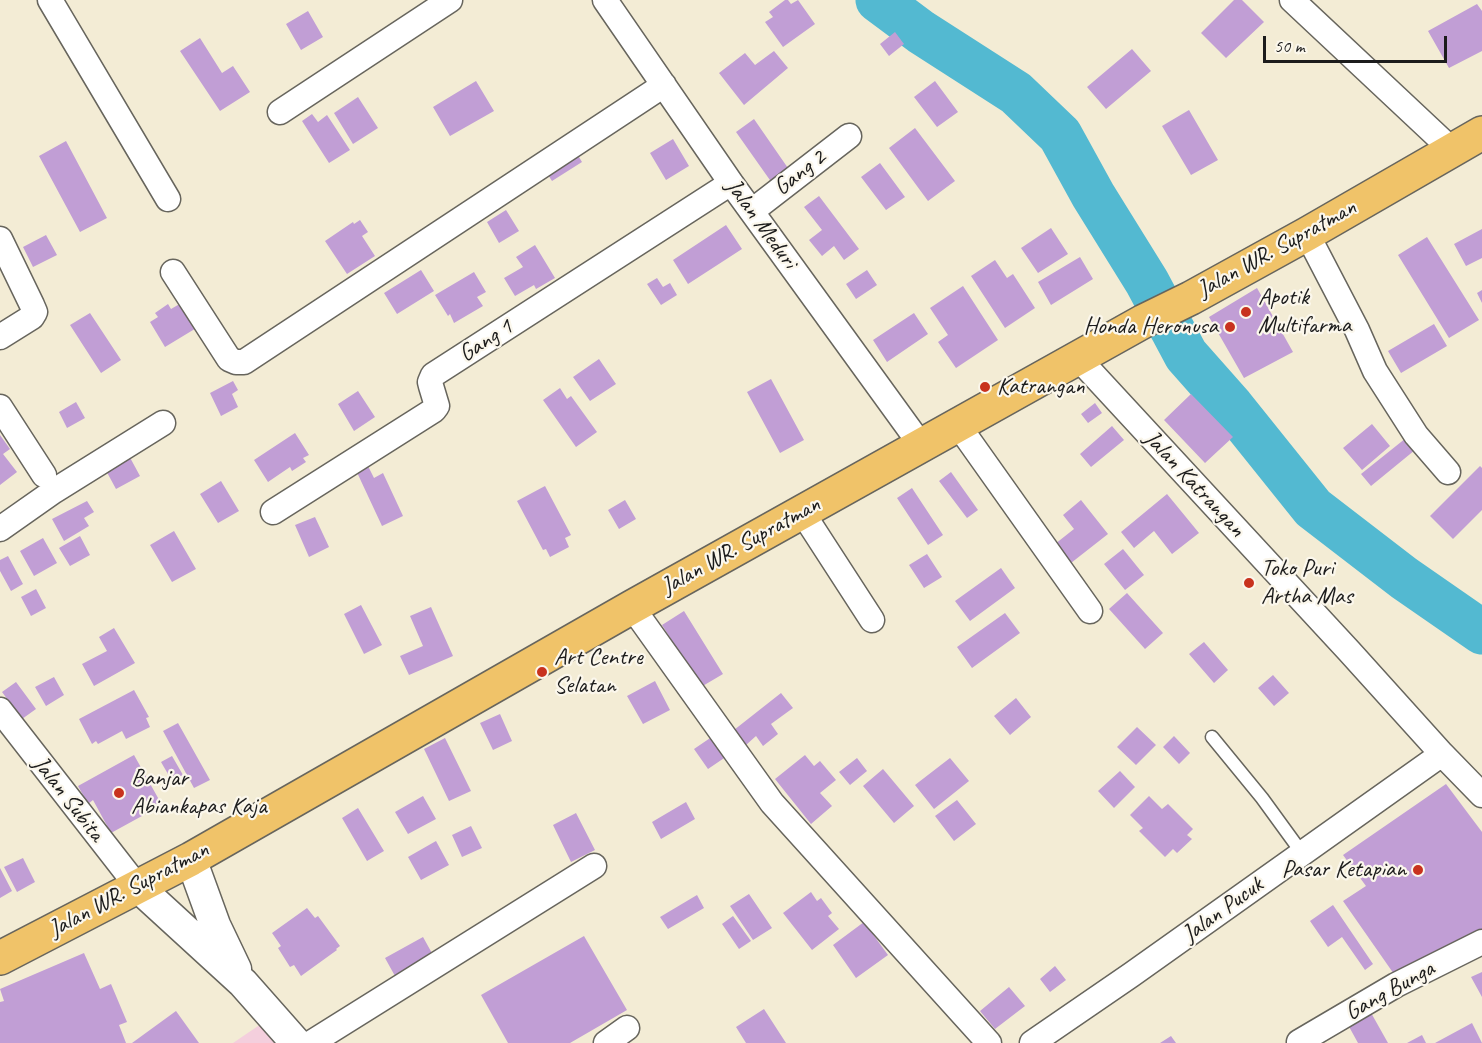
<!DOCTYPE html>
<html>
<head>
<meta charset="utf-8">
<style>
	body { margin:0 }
	#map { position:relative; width:1482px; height:1043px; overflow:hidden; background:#f3ecd5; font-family:Caveat,sans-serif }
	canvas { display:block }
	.scale { position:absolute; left:1263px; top:36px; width:184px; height:27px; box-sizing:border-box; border:3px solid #1c1c1c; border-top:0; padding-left:8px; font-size:18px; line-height:21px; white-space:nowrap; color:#1c1c1c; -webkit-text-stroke:4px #fbf7ec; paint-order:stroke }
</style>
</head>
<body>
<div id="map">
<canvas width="1482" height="1043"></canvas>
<div class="scale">50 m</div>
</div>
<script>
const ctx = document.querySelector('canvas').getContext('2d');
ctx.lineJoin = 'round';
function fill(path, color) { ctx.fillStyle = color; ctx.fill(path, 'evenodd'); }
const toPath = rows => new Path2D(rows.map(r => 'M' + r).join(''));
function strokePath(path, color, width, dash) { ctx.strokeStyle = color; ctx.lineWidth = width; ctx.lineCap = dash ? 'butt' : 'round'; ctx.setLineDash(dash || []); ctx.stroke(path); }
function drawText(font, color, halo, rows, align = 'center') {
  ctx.font = font + ' Caveat,sans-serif'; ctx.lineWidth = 4.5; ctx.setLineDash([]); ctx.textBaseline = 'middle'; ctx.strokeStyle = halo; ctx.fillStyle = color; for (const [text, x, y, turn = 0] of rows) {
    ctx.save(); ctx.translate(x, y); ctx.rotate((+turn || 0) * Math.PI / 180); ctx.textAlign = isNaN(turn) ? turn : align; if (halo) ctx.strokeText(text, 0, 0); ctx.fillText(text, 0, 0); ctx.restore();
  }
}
const built = toPath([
	[261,1024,277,1043,233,1043]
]);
const river = toPath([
	[878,0,921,32,1016,93,1060,135,1093,195,1147,282,1186,355,1232,407,1313,508,1404,578,1482,632]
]);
const building = toPath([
	[785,0,788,0,791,4,798,0,815,24,783,47,765,22,773,17,769,12],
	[1234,0,1242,0,1264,22,1226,58,1201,33],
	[1477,4,1482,11,1482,51,1449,68,1428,31],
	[308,11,323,37,301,50,286,24],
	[895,32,904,44,889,56,880,44],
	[200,38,222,73,233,66,250,92,220,111,180,51],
	[1132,49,1151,71,1106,109,1087,87],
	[774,51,788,68,744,105,719,73,745,53,755,65],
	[476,81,494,111,450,136,433,107],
	[935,81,958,112,937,127,914,97],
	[358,97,378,128,353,144,334,113],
	[1189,110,1218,160,1191,175,1162,126],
	[312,114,318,122,327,115,350,150,329,163,302,121],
	[754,119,790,171,772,183,736,132],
	[915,128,955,181,928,201,889,148],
	[673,139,689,166,666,180,650,153],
	[66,141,107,218,80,232,39,156],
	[573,147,582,162,552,181,543,167],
	[880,163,905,197,886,210,861,177],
	[819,196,859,249,844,260,834,246,822,256,809,240,822,230,804,207],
	[506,210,519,231,499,243,487,222],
	[360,220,368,232,362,236,375,256,347,274,325,241,353,222,354,224],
	[726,225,742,249,688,284,673,260],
	[1051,228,1068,254,1038,273,1021,248],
	[1482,229,1482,258,1466,266,1454,244],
	[46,235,57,255,33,267,23,247],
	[1427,237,1479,320,1449,338,1398,255],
	[535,245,555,278,536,289,534,285,515,296,504,278,523,267,516,257],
	[1080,257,1093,279,1051,305,1038,282],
	[995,260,1007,278,1013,274,1035,308,1005,328,971,276],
	[421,270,434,291,397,314,384,293],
	[867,270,877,285,856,299,846,284],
	[474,272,486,292,477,297,483,306,454,323,450,314,448,316,435,295],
	[657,278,663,287,670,283,677,295,661,305,647,284],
	[963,286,998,340,956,368,938,342,948,335,930,308],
	[1257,288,1293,352,1244,378,1209,317],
	[1482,290,1482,303,1477,293],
	[183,302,198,327,165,347,150,322,158,317,155,313,168,304,171,309],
	[90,313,121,360,101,373,70,325],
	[914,313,928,334,887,362,873,340],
	[1434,324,1447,346,1401,373,1388,351],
	[599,359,616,384,590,401,573,377],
	[771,379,804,440,780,453,747,392],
	[233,381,238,390,232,394,238,407,221,416,210,393],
	[560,388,567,399,571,396,597,432,576,447,543,400],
	[358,391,375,417,354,431,338,404],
	[1191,394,1233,437,1205,463,1164,420],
	[76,402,85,418,67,428,59,412],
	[1095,403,1102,413,1088,423,1081,414],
	[1372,424,1390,446,1362,470,1343,448],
	[1112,426,1124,440,1091,467,1080,454],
	[295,433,309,455,303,458,306,462,292,471,290,467,268,482,254,460],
	[0,435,10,449,3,454,17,472,0,485],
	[1406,438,1415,450,1371,486,1361,474],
	[127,452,140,476,116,489,103,465],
	[365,460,374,478,383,473,403,516,382,526,354,466],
	[1480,466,1482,468,1482,510,1453,539,1430,516],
	[951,472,978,510,967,518,939,481],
	[221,481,239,511,218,523,200,494],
	[545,486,571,535,565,538,569,547,550,557,546,549,543,550,517,501],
	[912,488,943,535,928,545,897,498],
	[1167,494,1199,533,1172,554,1154,531,1134,548,1121,532],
	[625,500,636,519,619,529,608,510],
	[1081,500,1108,534,1071,563,1055,544,1074,529,1063,515],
	[87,501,94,512,84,518,89,526,64,541,52,519],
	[315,517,329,547,309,557,295,525],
	[174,531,196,569,172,582,150,545],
	[80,536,90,555,70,566,59,548],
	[43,538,57,563,34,576,20,551],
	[1123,549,1144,575,1125,590,1104,564],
	[927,554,942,577,924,588,909,565],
	[8,556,23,584,11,591,0,571,0,560],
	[1001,568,1015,588,970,621,955,601],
	[36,589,46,608,31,616,21,597],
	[1127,593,1163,633,1145,649,1109,609],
	[361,605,382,645,364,654,344,614],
	[431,607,453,656,409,675,400,656,423,646,410,616],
	[684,611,723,674,701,687,662,625],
	[1005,613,1020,633,972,668,957,647],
	[114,628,135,663,94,686,82,664,107,651,99,637],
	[1204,642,1228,670,1214,683,1189,654],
	[1273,675,1289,693,1274,706,1258,688],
	[54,677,64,695,46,706,35,687],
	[655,681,670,710,643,724,627,696],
	[16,682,36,709,22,719,2,692],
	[134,690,149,717,146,718,150,727,126,739,122,731,98,744,96,741,92,744,79,719],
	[781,693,793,708,771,724,778,734,763,746,756,736,746,745,734,730],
	[1016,698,1031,717,1010,735,994,716],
	[500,714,512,741,493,750,480,723],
	[178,723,210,780,194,788,163,731],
	[1137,727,1156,745,1136,765,1117,747],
	[719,732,733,752,708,769,694,749],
	[1174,736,1190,753,1179,764,1163,747],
	[445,738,471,791,449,801,424,749],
	[134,755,162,805,111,833,93,800,88,804,78,786],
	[805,755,814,766,820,761,836,780,820,793,832,806,811,824,775,779],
	[172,756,183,775,172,781,161,762],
	[857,758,867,771,850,785,839,772],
	[950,758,969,781,934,809,915,785],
	[883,769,914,806,894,823,863,786],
	[1120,771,1135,787,1114,808,1098,791],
	[1446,784,1482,832,1482,938,1396,977,1343,901,1366,886,1343,855],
	[423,796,436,819,408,834,395,812],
	[1149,796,1162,809,1168,804,1193,829,1187,835,1192,839,1177,853,1173,849,1165,857,1139,831,1143,828,1130,815],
	[957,800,976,824,954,841,935,816],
	[686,802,695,819,661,839,652,822],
	[358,808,384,851,367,861,342,818],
	[576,813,595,850,571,862,553,825],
	[471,826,482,848,462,857,452,835],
	[436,841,449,865,421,880,408,857],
	[23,858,35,882,17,892,4,867],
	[0,868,12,891,0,898],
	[811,892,817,901,821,898,832,913,828,916,839,929,812,950,783,913],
	[749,894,772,928,753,940,730,906],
	[697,895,704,908,668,929,660,917],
	[1333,905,1373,964,1365,970,1342,937,1328,947,1310,921],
	[307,908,315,918,318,916,340,946,336,949,337,950,301,976,294,965,290,967,278,948,281,946,272,933],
	[733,916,751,941,739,949,722,924],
	[864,922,888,955,856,978,833,945],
	[584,936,627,1010,570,1043,508,1043,481,995],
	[423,937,433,955,395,976,385,958],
	[84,953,100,989,111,984,127,1022,119,1025,126,1043,0,1043,0,1002,4,1001,0,989],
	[1055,966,1066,980,1050,992,1040,979],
	[1482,972,1482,997,1471,977],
	[1009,987,1025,1006,995,1029,980,1011],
	[764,1009,786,1043,746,1043,736,1027],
	[176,1011,199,1043,132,1043],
	[1370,1011,1388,1043,1358,1043,1347,1023],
	[1472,1023,1482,1043,1435,1043],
	[1422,1035,1426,1043,1407,1043],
	[1171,1036,1176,1043,1160,1043]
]);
const service = toPath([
	[1212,737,1262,798,1302,853]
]);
const minor = toPath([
	[50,0,168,199],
	[605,0,731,183,921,445],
	[1292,0,1452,150],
	[280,112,450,0],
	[752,211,849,136],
	[1307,234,1357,330,1375,371,1416,435,1448,472],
	[0,239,32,305,35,312,32,317,0,337],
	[173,272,229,359,236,362,244,362,664,85],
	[1078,358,1349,651,1442,754,1482,795],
	[0,407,44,475],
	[958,425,1090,611],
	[273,512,434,410,437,406,431,386,430,382,433,375,731,183],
	[802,512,872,620],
	[0,529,54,491,163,423],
	[632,607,772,803,989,1043],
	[0,710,137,886],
	[1299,1042,1396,985,1482,942],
	[311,1043,594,866],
	[606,1043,627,1028],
	[1032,1043,1131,975,1442,754]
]);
const tertiary = toPath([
	[191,859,215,925,236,969],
	[137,886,243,983,296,1043]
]);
const primary = toPath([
	[0,958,191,859,632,607,1144,321,1191,298,1307,234,1482,133]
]);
const markers = [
	[1246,312,6,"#c8321e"],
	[1230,327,6,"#c8321e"],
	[985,387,6,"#c8321e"],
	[1249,583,6,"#c8321e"],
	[542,672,6,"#c8321e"],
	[119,793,6,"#c8321e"],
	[1418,870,6,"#c8321e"]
];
const streetNames = [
	["Gang 2",800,173,-38],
	["Jalan Meduri",761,224,54],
	["Jalan WR. Supratman",1277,249,-29],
	["Gang 1",486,341,-33],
	["Jalan Katrangan",1194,484,47],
	["Jalan WR. Supratman",741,546,-29],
	["Jalan Subita",68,799,52],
	["Jalan WR. Supratman",129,890,-28],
	["Jalan Pucuk",1223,910,-36],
	["Gang Bunga",1390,991,-29]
];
const poiNames = [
	["Apotik",1258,298],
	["Multifarma",1258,326],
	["Honda Heronusa",1218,327,"right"],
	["Katrangan",997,387],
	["Toko Puri",1261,569],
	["Artha Mas",1261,597],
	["Art Centre",554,658],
	["Selatan",554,686],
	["Banjar",131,779],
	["Abiankapas Kaja",131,807],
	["Pasar Ketapian",1406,870,"right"]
];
fill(built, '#f4cfdd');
strokePath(river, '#53b9d1', 45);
fill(building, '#c19ed5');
strokePath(service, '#67655d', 15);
strokePath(minor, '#67655d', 27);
strokePath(tertiary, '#67655d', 33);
strokePath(primary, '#67655d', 36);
strokePath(service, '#fff', 12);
strokePath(minor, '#fff', 24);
strokePath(tertiary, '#fff', 30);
strokePath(primary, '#f0c369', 33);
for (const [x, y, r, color] of markers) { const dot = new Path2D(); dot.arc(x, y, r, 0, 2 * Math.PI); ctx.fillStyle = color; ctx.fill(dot); strokePath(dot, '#fbf7ec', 2); }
drawText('24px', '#1c1c1c', '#fbf7ec', streetNames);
drawText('24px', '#1c1c1c', '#fbf7ec', poiNames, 'left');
</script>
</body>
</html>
